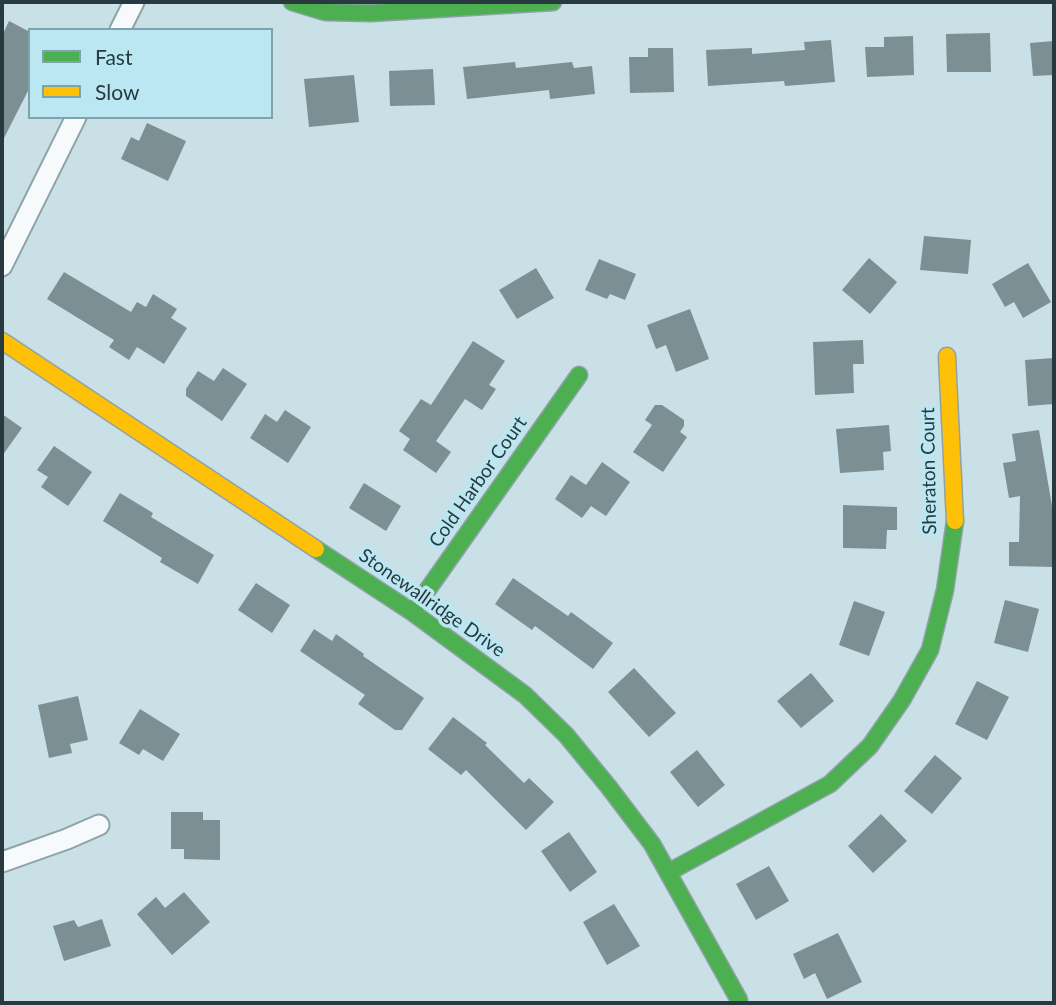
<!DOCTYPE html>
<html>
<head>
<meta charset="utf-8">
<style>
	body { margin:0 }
	#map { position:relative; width:1056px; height:1005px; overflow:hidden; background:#c8e0e6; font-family:Lato,sans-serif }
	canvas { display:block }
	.frame { position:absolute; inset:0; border:4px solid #283a3f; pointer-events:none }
	.legend { position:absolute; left:28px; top:28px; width:245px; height:91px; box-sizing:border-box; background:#bbe7f3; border:2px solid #80a2ab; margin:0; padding:9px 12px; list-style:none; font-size:21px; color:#283a3f }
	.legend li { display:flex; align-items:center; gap:14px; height:35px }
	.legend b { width:35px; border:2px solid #80a2ab }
</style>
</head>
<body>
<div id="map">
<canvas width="1056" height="1005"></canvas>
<div class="frame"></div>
<ul class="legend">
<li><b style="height:9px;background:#4caf50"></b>Fast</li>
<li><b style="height:9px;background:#ffc107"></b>Slow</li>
</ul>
</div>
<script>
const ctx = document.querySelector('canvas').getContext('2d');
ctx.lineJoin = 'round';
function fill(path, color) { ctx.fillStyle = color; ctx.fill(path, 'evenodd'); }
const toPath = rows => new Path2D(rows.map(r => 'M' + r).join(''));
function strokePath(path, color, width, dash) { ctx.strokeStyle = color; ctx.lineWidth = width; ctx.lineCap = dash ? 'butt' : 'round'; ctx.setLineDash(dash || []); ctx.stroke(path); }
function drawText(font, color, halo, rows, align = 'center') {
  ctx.font = font + ' Lato,sans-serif'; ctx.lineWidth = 7; ctx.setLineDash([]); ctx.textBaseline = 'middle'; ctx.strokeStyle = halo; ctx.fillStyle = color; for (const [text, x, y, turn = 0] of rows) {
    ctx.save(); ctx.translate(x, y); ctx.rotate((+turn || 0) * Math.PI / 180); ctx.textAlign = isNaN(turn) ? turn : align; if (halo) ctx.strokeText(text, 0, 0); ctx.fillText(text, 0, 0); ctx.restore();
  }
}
const building = toPath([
	[9,21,30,32,30,87,2,142,2,36],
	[990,33,991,72,947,72,946,34],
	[913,36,914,75,867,77,865,47,884,47,884,37],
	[831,40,835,82,785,86,784,81,708,86,706,50,752,48,752,54,805,50,804,42],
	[1054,41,1054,75,1033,76,1030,43],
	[648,48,673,48,674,92,630,93,629,57,648,57],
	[515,62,516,68,572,62,574,68,592,66,595,94,550,99,549,90,467,99,463,67],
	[433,69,435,105,390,106,389,71],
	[354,75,359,122,309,127,304,79],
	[147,123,186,141,168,181,121,159,131,137,139,141],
	[924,236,971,240,968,274,920,270],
	[869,258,897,282,870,314,842,290],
	[599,259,636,274,625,300,610,294,607,299,585,290],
	[1028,263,1051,302,1023,318,1014,302,1005,307,992,284],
	[536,268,554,298,517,319,499,290],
	[64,272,131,312,137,302,146,307,153,294,177,309,171,318,187,328,164,364,137,347,129,360,109,347,114,340,47,299],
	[690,309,709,359,676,372,666,345,656,349,647,325],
	[863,340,864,364,853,364,854,393,815,395,813,342],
	[473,341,505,361,489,385,496,389,482,410,465,399,436,441,451,452,436,473,403,450,410,439,399,431,421,399,431,405],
	[1054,358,1054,404,1028,406,1025,360],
	[223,368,247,384,222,421,186,396,186,389,198,371,214,381],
	[655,405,662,405,684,420,684,426,680,432,687,437,663,472,633,452,652,425,645,420],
	[285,410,311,427,288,463,250,438,265,414,277,422],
	[2,414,22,428,2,456],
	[889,425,891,451,883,452,884,470,840,473,836,429],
	[1039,430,1054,518,1054,567,1009,566,1009,542,1019,542,1020,496,1009,498,1003,463,1016,461,1012,434],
	[54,446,92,472,68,506,41,487,48,477,37,470],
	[602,462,630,482,606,516,591,506,582,518,555,499,571,475,586,485],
	[364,483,401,506,386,531,349,508],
	[120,493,153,513,151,517,214,555,198,584,160,562,162,558,103,521],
	[843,505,897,507,897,530,887,530,886,549,843,548],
	[513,578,568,616,571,612,613,643,593,669,535,626,532,630,495,604],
	[256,583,290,605,272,633,238,610],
	[1005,600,1039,609,1028,652,994,643],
	[854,601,885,612,869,656,839,645],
	[314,629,332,641,336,634,364,654,363,656,424,698,402,730,395,730,358,704,365,695,300,651],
	[634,668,676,713,649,737,608,692],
	[811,673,834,701,801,728,777,701],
	[977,681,1009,697,987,740,955,724],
	[78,696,88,740,70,744,72,753,49,758,38,705],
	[140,709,180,734,163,761,143,749,139,755,119,743],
	[453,717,487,743,485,745,524,783,529,778,554,802,526,830,466,770,461,775,428,749],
	[697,750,725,785,698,807,670,772],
	[935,755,962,778,932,814,904,791],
	[171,812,203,812,203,820,220,820,220,860,184,859,184,849,171,849],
	[881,814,907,841,873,873,848,846],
	[569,832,597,872,570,892,541,851],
	[769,866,789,901,756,920,736,884],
	[184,892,210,922,172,955,137,914,156,897,165,908],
	[614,904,640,946,607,965,583,922],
	[102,919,111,946,64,961,53,926,74,920,78,927],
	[838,933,862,982,827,999,815,973,804,979,793,954]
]);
const street = toPath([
	[120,30,134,2],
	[2,266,76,117],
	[2,862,67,839,99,825]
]);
const fast = toPath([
	[292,2,325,12,371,13,553,2],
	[316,549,412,612,525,695,566,735,608,786,652,844,739,1000],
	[412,612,579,375],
	[669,872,830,784,870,746,902,700,930,650,945,590,955,521]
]);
const slow = toPath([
	[2,341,316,549],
	[947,356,955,521]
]);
const streetNames = [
	["Sheraton Court",929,471,-91],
	["Cold Harbor Court",478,482,-55],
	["Stonewallridge Drive",432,603,35]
];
fill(building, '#7c8f93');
strokePath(street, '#8fa2a7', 23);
strokePath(fast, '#8fa2a7', 19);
strokePath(slow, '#8fa2a7', 19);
strokePath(street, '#f7fafb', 19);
strokePath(fast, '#4caf50', 16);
strokePath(slow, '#ffc107', 16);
drawText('19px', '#283a3f', '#bbe7f3', streetNames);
</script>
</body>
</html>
